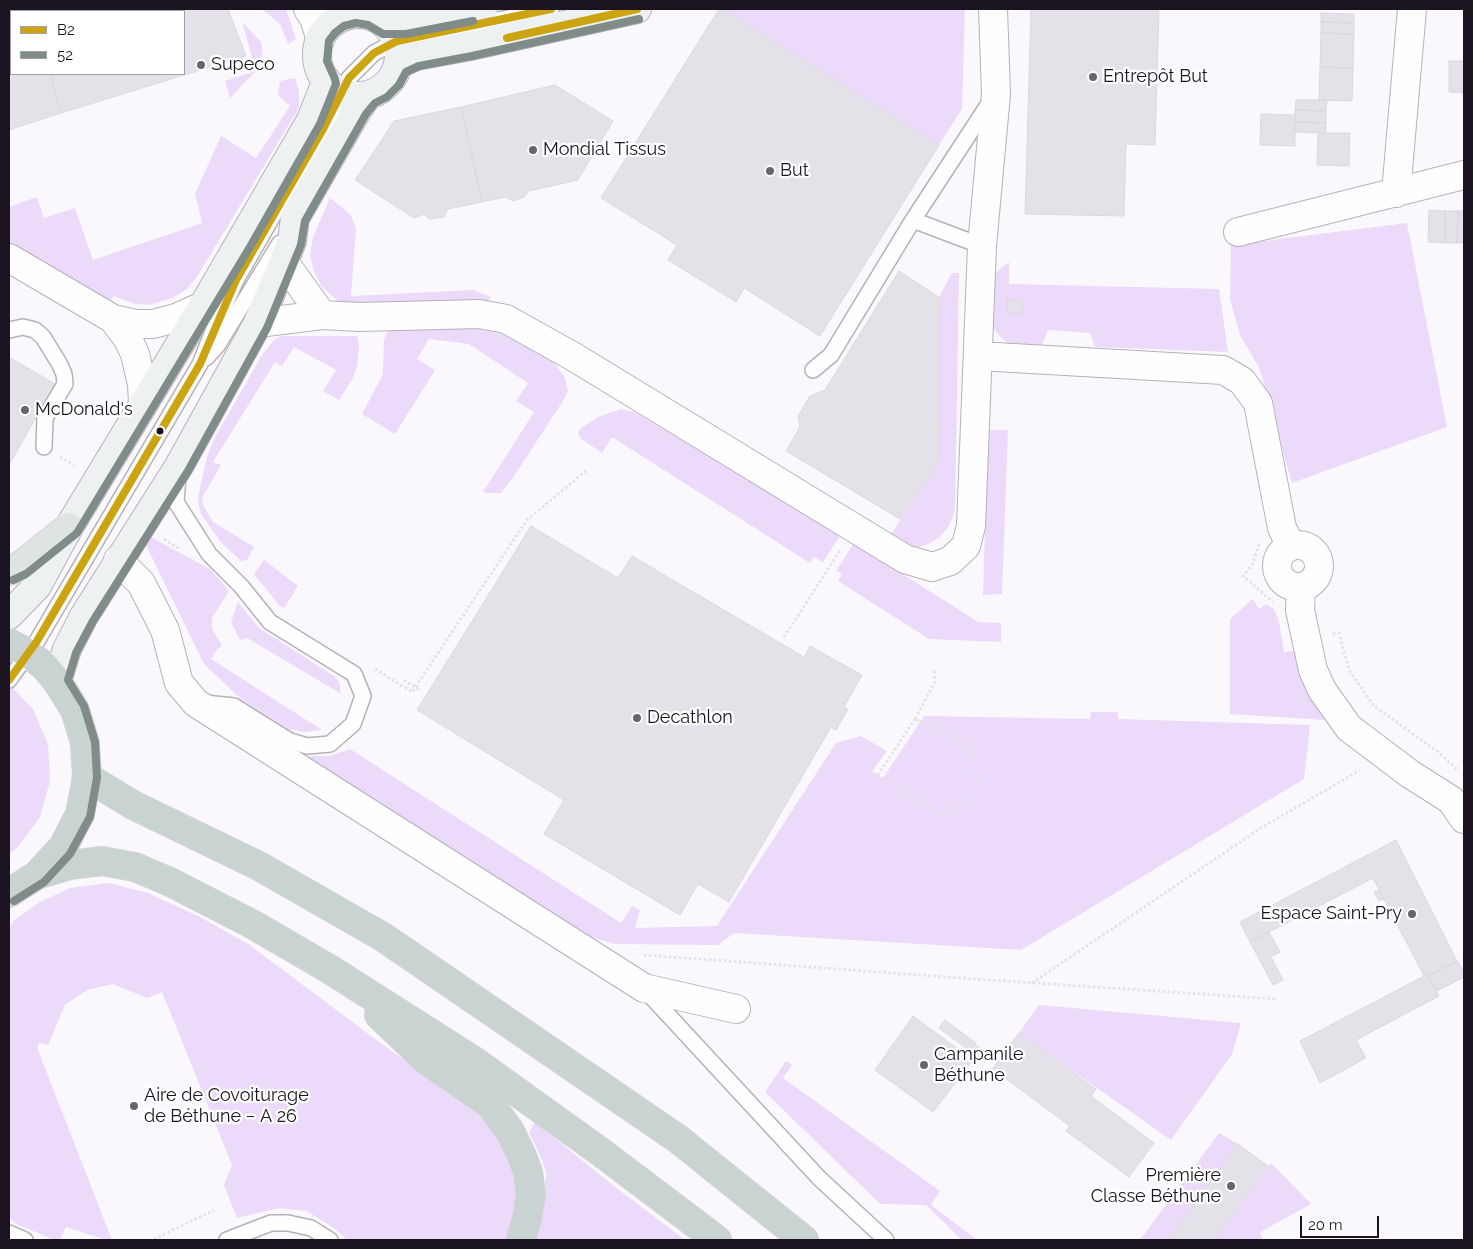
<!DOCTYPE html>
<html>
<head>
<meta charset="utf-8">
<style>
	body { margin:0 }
	#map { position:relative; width:1473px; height:1249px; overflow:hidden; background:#faf8fc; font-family:Raleway,sans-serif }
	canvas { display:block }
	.frame { position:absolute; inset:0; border:10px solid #1b1420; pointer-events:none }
	.legend { position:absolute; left:10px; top:10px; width:175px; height:65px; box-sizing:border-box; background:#fff; border:1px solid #a4a1a6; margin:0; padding:6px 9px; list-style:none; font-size:15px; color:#1b1420 }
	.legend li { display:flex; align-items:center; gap:10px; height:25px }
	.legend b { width:25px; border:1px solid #a4a1a6 }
	.scale { position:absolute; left:1300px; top:1216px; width:79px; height:22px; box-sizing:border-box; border:2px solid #1b1420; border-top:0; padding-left:6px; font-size:15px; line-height:18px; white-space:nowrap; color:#1b1420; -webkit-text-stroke:4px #fff; paint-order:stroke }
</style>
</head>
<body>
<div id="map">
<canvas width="1473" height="1249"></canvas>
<div class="frame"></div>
<ul class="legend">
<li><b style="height:6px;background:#cca412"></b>B2</li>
<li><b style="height:6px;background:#808c89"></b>52</li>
</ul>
<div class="scale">20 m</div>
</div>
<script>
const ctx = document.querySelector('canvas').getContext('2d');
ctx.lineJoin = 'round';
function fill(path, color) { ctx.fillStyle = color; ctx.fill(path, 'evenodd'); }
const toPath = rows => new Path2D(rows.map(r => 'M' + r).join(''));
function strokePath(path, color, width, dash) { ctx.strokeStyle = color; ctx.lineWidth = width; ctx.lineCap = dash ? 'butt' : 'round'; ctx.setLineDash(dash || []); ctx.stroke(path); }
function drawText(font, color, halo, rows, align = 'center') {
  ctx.font = font + ' Raleway,sans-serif'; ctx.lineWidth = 4.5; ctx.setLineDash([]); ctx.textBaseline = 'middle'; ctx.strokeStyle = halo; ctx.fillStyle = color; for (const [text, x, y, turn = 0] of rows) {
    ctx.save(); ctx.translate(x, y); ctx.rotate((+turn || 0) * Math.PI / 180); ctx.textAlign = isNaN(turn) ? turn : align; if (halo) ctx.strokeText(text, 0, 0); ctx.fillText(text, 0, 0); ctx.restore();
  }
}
const green = toPath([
	[262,9,286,9,296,39,288,44,280,24],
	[722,9,965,9,962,109,939,145],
	[242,22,261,42,263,54,256,71,230,98,225,81,256,71],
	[295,78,299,91,299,108,198,275,187,289,172,298,150,305,135,304,114,296,110,302,9,243,9,207,37,197,44,218,75,208,93,260,202,223,195,194,221,136,256,158,290,106,278,95,280,81],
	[330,198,350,214,356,228,351,296,473,290,491,297,486,306,453,304,339,302,322,287,314,272,310,256,313,237],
	[1407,223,1447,427,1292,483,1259,367,1240,335,1230,299,1231,245],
	[1009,262,1009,284,1219,289,1228,352,1095,347,1090,333,1048,330,1041,348,1010,346,991,327,993,275],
	[952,273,959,273,955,511,949,526,940,537,928,544,915,548,902,547,889,537,939,461,939,297],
	[460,326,502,334,553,361,564,376,568,390,565,398,512,479,501,493,490,493,483,492,534,412,516,401,528,383,469,344,429,339,417,359,435,370,395,434,362,414,383,374,384,339,388,331,394,327],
	[282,336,357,336,359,346,357,365,353,378,339,400,323,391,336,370,294,347,282,366,275,362,213,462,221,465,203,496,202,503,213,522,254,547,247,560,241,561,220,541,201,514,198,502,199,493,207,457,214,439,262,355,274,340],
	[621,409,634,412,841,534,823,562,814,557,810,563,612,437,602,453,580,438,578,433,581,428,598,417],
	[988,430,1008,430,1002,594,983,595],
	[147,535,210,569,229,591,212,618,212,629,222,646,218,648,211,659,322,730,304,732,289,729,240,698,204,664,144,541],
	[854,543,978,622,1001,623,1001,642,929,639,838,581,842,574,836,571],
	[264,560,298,586,284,608,279,605,254,574],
	[1253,599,1259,609,1266,604,1274,609,1279,621,1284,652,1294,651,1304,684,1316,707,1325,720,1230,714,1230,619],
	[238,602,259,628,334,676,340,683,340,693,247,638,240,640,231,622],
	[9,684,33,709,48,744,50,781,40,817,17,848,9,854],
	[1091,712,1118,712,1118,719,1310,725,1304,779,1021,950,734,933,718,945,614,944,585,935,303,761,306,756,330,756,350,749,621,923,632,906,640,910,635,928,717,926,836,743,861,736,887,751,872,771,883,778,924,716,1090,719],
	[109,883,148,893,200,917,248,944,371,1036,486,1119,508,1146,520,1176,519,1209,506,1240,347,1240,334,1228,306,1211,279,1208,237,1218,224,1185,232,1165,162,992,147,998,113,984,87,990,65,1005,48,1045,38,1043,38,1050,112,1240,106,1240,66,1227,60,1240,55,1240,16,1224,9,1217,9,929,14,920,40,902,70,888],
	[1039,1005,1241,1023,1232,1054,1171,1140,1019,1033],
	[786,1061,792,1065,783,1078,940,1191,931,1205,977,1240,962,1240,926,1205,880,1204,765,1092],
	[535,1122,615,1187,685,1240,534,1240,543,1211,546,1173,542,1160,529,1132],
	[1219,1133,1238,1144,1169,1240,1140,1240],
	[1271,1163,1311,1204,1260,1232,1263,1240,1214,1240]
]);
const building = toPath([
	[9,9,30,9,31,11,11,11,11,74,50,74,61,113,9,130,9,9],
	[30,9,228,9,246,56,61,113,50,74,184,74,184,11,31,11,30,9],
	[719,9,722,9,939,145,820,336,744,288,736,302,668,260,677,245,601,198,719,9],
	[1031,9,1159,9,1155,145,1126,144,1124,216,1025,214,1031,9],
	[1321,13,1354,14,1354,23,1321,22,1321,13],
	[1321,22,1354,23,1354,34,1321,33,1321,22],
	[1321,33,1354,34,1353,68,1320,67,1321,33],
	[1449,61,1464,61,1464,93,1449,92,1449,61],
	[1320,67,1353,68,1352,101,1319,100,1320,67],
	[555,85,613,121,578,180,529,191,524,197,513,201,505,197,482,202,461,107,555,85],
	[1296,100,1327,100,1326,111,1295,110,1296,100],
	[461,107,482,202,448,209,444,217,429,219,424,214,414,218,355,180,394,121,461,107],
	[1295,110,1326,111,1326,123,1295,122,1295,110],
	[1261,114,1295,115,1295,146,1260,145,1261,114],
	[1295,122,1326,123,1326,133,1295,132,1295,122],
	[1318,133,1350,133,1349,166,1317,165,1318,133],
	[1429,210,1445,211,1445,243,1428,242,1429,210],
	[1445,211,1458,211,1457,243,1445,243,1445,211],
	[1458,211,1464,211,1464,243,1457,243,1458,211],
	[899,271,939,297,939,461,900,519,786,451,800,427,798,416,810,396,825,390,899,271],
	[1007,300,1022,300,1022,313,1007,313,1007,300],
	[9,357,55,384,9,465,9,357],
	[531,526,618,578,632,556,804,657,810,646,862,675,844,707,848,709,836,730,831,727,729,902,698,884,680,915,544,834,564,800,417,710,531,526],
	[1396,840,1457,961,1428,976,1439,996,1356,1040,1366,1058,1320,1083,1300,1041,1424,976,1373,878,1250,942,1240,922,1396,840],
	[1379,890,1384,899,1379,901,1374,892,1379,890],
	[1269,932,1280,952,1271,957,1283,980,1273,985,1250,942,1269,932],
	[1457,961,1464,972,1464,977,1437,991,1428,976,1457,961],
	[913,1016,973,1060,933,1112,875,1070,913,1016],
	[945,1020,976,1043,975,1044,989,1055,985,1062,939,1028,945,1020],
	[1019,1033,1096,1089,1091,1096,1154,1143,1129,1177,1066,1131,1070,1126,1005,1078,1003,1081,990,1072,1019,1033],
	[1238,1144,1268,1166,1214,1240,1169,1240,1238,1144]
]);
const path = toPath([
	[60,457,74,465],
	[164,539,180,549],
	[1259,544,1252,565,1243,576,1273,602],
	[1333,634,1339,633,1349,670,1374,706,1437,751,1458,770],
	[784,637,841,549],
	[375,669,412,692,527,520,587,470],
	[404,680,420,690],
	[878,775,915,719],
	[898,787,939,814,954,811,970,799,977,783,973,754,960,741,915,719,935,682,934,669],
	[644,955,975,979,1277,999],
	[1032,983,1261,828,1360,770],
	[154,1239,214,1210]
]);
const lane = toPath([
	[913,220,990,102],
	[9,330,23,327,35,330,43,337,59,363,64,374,65,384,45,418,44,447],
	[206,358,217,346,280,243],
	[813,370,831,355,913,220,982,246],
	[178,476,176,502,209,554,241,586,270,622,354,674,363,696,353,724,330,744,307,746,290,741,234,706,205,703],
	[9,680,37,641,200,364,214,329,236,280,323,129,349,78,374,53,397,41,551,9],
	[646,991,819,1178,886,1240],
	[9,1233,25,1240],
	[227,1240,271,1223,288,1223,311,1228,330,1240]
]);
const street = toPath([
	[308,9,314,18,320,37],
	[326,9,346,16],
	[1396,193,1412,9],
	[1238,232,1464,175],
	[9,258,113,319,135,324,153,324,176,318,203,306],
	[284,262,322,315],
	[113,319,128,339,135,354,142,384,143,403],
	[258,323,322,315,359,317,479,314,506,319,574,357,905,559,932,567,950,561,966,546,971,526,982,246,996,94,993,9],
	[978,356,1223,370,1242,381,1258,403,1282,528,1291,546],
	'1277 566a21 21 0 1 1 42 0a21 21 0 1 1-42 0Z',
	[118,560,141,583,165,630,179,683,196,703,644,988,736,1009],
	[1301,587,1300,610,1313,670,1322,690,1349,728,1410,774,1451,800,1464,819]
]);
const secondary = toPath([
	'317 55a41 41 0 1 1 82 0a41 41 0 1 1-82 0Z',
	[385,24,406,24,483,9],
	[398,64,416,56,470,46,637,9],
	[9,615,37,586,69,527,203,306,311,120,326,82],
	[57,681,67,649,84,616,179,466,258,323,284,262,292,241,295,218,358,109,368,95]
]);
const primary = toPath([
	[9,571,20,566,69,527]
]);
const highway = toPath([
	[9,643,29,654,44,666,57,681,75,710,85,743,87,777,80,814,63,847,37,875,9,893],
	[87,777,133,805,259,866,383,937,678,1139,804,1240],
	[37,875,70,865,102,861,135,867,170,882,252,924,331,970,474,1061,602,1153,717,1240],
	[379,1015,425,1059,490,1104,510,1131,522,1156,528,1172,531,1194,527,1218,521,1240]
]);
const bus1 = toPath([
	[507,38,637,9],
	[9,680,37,641,200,364,236,280,323,129,349,78,374,53,397,41,551,9]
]);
const bus2 = toPath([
	[13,580,26,574,77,533,250,247,320,124,336,84,335,79,327,61,329,41,335,33,344,26,356,23,368,25,383,34,406,34,473,21],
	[14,901,44,882,70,854,90,817,97,778,95,742,84,706,68,680,76,653,93,621,188,471,267,328,301,245,305,221,366,114,375,103,387,97,399,85,406,72,419,66,472,56,639,19]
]);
const markers = [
	[201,65,5,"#69646d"],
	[1093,77,5,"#69646d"],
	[533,150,5,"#69646d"],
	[770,171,5,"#69646d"],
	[25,410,5,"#69646d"],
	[160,431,4.5,"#1b1420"],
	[637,718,5,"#69646d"],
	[1412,914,5,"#69646d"],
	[924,1065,5,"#69646d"],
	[134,1106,5,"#69646d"],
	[1231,1186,5,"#69646d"]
];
const poiNames = [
	["Supeco",211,65],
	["Entrepôt But",1103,77],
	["Mondial Tissus",543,150],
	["But",780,171],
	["McDonald's",35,410],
	["Decathlon",647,718],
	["Espace Saint-Pry",1402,914,"right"],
	["Campanile",934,1055],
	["Béthune",934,1076],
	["Aire de Covoiturage",144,1096],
	["de Béthune − A 26",144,1117],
	["Première",1221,1176,"right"],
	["Classe Béthune",1221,1197,"right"]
];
fill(green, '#ecdafa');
fill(building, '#e5e1e8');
strokePath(building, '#dcd8e0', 1);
strokePath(lane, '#b5b1b9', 18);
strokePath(street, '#b5b1b9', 30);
strokePath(secondary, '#b5b1b9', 30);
strokePath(primary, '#d4d2d6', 30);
strokePath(highway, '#d4d2d6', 30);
strokePath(path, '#e4e3e4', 3, [2.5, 2.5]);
strokePath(lane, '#fefeff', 15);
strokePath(street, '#fefeff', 28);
strokePath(secondary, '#eef1f1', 28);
strokePath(primary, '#dee4e3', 28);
strokePath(highway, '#c9d4d2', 28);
strokePath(bus1, '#cca412', 8);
strokePath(bus2, '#808c89', 8);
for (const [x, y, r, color] of markers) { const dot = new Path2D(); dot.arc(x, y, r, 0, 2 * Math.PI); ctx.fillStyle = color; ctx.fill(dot); strokePath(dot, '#fff', 2); }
drawText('18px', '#1b1420', '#fff', poiNames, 'left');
</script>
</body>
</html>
